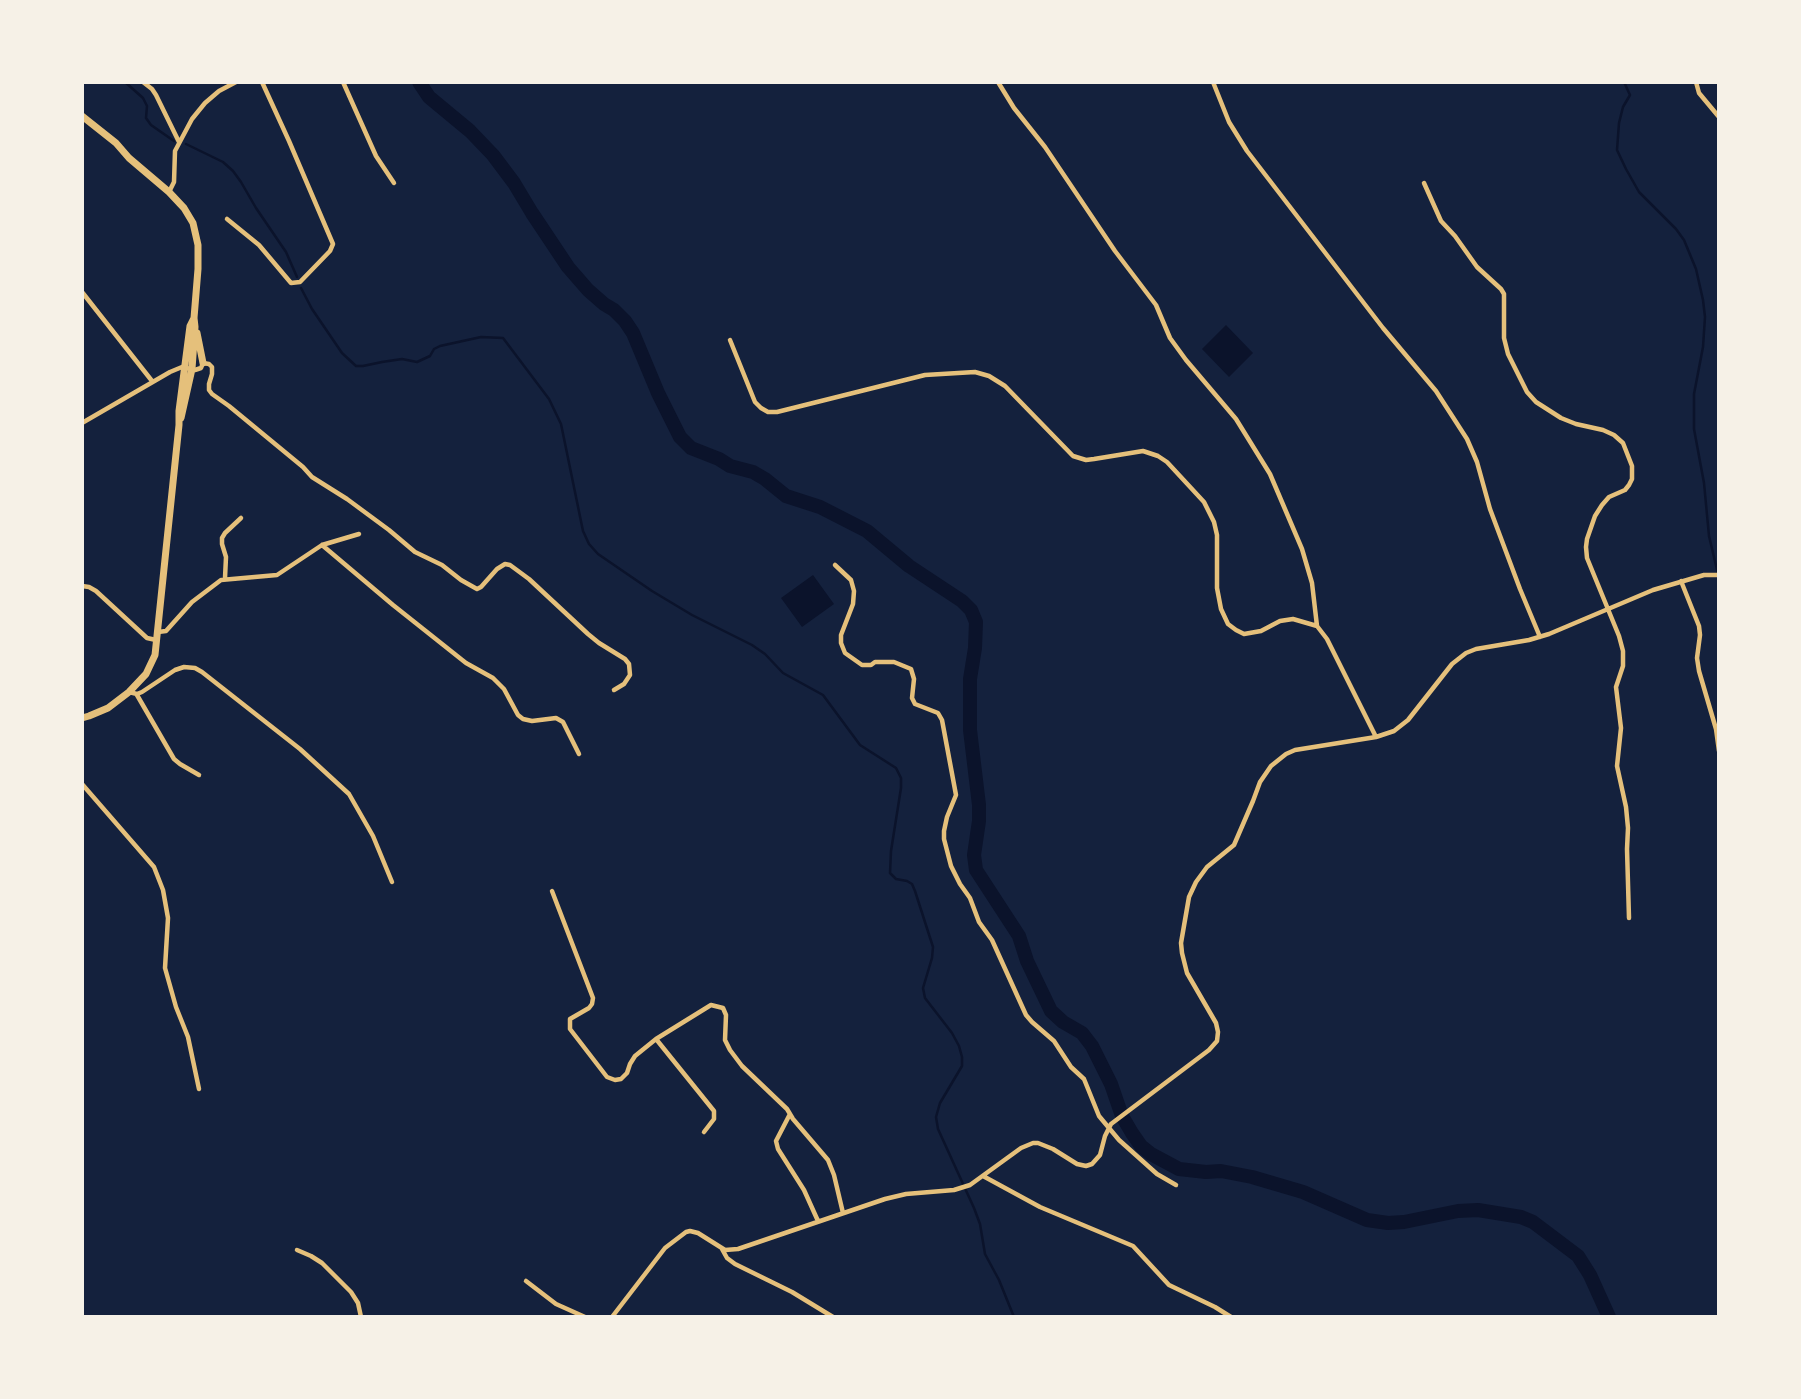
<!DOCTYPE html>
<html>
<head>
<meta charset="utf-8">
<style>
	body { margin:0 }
	#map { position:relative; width:1801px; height:1399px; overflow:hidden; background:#14213d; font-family:Barlow,sans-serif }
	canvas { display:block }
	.frame { position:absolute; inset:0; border:84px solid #f6f1e7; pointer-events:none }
</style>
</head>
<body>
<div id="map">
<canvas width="1801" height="1399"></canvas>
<div class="frame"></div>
</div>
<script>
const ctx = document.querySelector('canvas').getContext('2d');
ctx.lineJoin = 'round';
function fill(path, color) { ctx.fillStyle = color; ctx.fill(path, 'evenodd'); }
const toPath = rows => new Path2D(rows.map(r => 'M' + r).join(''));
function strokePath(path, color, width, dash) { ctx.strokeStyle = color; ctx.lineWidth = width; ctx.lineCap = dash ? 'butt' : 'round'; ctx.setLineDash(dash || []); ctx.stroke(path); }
const water = toPath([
	[1226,325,1253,353,1229,377,1202,349],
	[813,575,834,604,802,627,781,598]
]);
const stream = toPath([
	[125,82,143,98,147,106,146,118,151,125,174,141],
	[1624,82,1630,95,1623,107,1619,123,1617,150,1626,169,1639,192,1676,229,1684,240,1696,269,1703,300,1705,317,1703,347,1694,394,1694,429,1704,483,1709,536,1718,574],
	[186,144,223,162,233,171,241,182,256,208,286,252,297,277],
	[301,288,312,309,342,353,356,366,363,366,382,362,402,359,417,362,430,356,434,349,440,346,481,337,503,338,549,399,561,424,583,531,589,544,598,554,652,591,692,615,752,645,765,654,783,673,823,695,860,745,896,768,901,778,901,788,891,851,890,873,896,879,907,881,912,884,915,891,933,947,932,958,923,988,925,998,952,1033,959,1046,962,1057,962,1066,940,1103,936,1117,938,1129,974,1208,980,1224,985,1254,999,1280,1014,1317]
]);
const river = toPath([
	[419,82,429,97,470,131,493,155,514,183,532,213,568,267,588,290,604,304,614,310,625,321,633,333,658,393,680,437,691,448,719,459,730,466,753,472,765,479,786,496,820,507,867,531,909,566,962,601,971,610,976,622,975,648,970,679,970,730,979,805,979,821,974,855,976,870,1019,936,1027,961,1051,1011,1063,1022,1082,1033,1092,1046,1111,1084,1122,1116,1132,1133,1141,1146,1151,1154,1179,1169,1206,1172,1221,1171,1252,1177,1303,1192,1367,1220,1388,1223,1404,1222,1458,1211,1478,1210,1521,1217,1533,1222,1578,1256,1590,1275,1609,1317]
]);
const minor = toPath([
	[143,82,152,89,156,95,179,142],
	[343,82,376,156,394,183],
	[998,82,1014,108,1045,147,1115,251,1156,305,1170,338,1186,360,1236,419,1270,474,1302,549,1312,583,1317,626],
	[1213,82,1229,122,1247,151,1383,328,1436,391,1467,439,1477,462,1490,509,1520,589,1540,637],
	[1696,82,1699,93,1719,117],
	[1424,183,1441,221,1455,236,1477,267,1501,289,1504,294,1504,338,1508,354,1527,392,1536,402,1561,418,1576,424,1603,430,1614,435,1623,443,1632,466,1632,479,1629,485,1625,490,1609,497,1602,505,1595,516,1587,539,1586,547,1587,558,1619,636,1623,651,1623,666,1616,687,1621,728,1617,766,1626,807,1628,828,1627,849,1629,918],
	[169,192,174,182,175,151,192,119,205,103,219,91,236,82],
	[227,219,259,245,291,283,300,282,330,251,333,244,289,141,262,82],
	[82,292,152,381],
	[730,340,755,402,761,408,768,412,777,412,925,375,975,372,989,376,1005,386,1073,456,1086,460,1094,459,1143,451,1158,456,1167,462,1204,502,1214,522,1217,535,1217,588,1221,609,1228,624,1236,630,1244,634,1261,631,1280,621,1293,619,1317,626,1327,639,1376,737],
	[82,423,170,372,182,367,195,370,201,368,203,363,209,364,212,367,212,374,209,384,209,390,212,394,229,406,303,467,312,477,347,499,389,530,415,552,442,565,461,580,477,589,481,587,497,569,505,564,510,565,529,579,588,634,599,643,625,659,629,664,630,675,624,684,614,690],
	[322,545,393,605,466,663,493,678,504,689,518,715,523,719,532,721,556,718,563,722,579,754],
	[835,565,851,580,854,591,853,604,841,635,841,643,845,653,862,665,871,665,875,662,894,662,911,669,914,679,912,698,915,704,938,713,942,720,956,795,947,817,944,831,944,839,951,866,960,884,970,898,979,922,992,940,1026,1015,1032,1022,1054,1041,1071,1067,1084,1079,1099,1116,1119,1140,1157,1174,1176,1185],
	[225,578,226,557,222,544,222,538,225,533,241,518],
	[1681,581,1699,626,1700,635,1697,658,1699,671,1716,729,1719,751],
	[82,586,89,587,96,591,147,638,156,640],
	[158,632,166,631,192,602,221,580,277,575,322,545,359,534],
	[129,692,137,694,142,692,175,670,184,667,195,668,202,672,300,749,349,794,373,836,392,882],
	[137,695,174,759,180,764,199,775],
	[82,784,154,867,163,890,168,918,165,968,176,1007,188,1037,199,1089],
	[552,891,593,998,592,1004,589,1008,570,1019,570,1029,607,1077,615,1080,621,1079,627,1073,630,1064,635,1056,656,1039,711,1005,723,1008,726,1015,725,1040,730,1050,742,1066,787,1109,793,1119,828,1160,834,1175,843,1213],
	[656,1039,714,1111,714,1119,704,1132],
	[790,1114,776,1141,778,1149,804,1190,818,1221],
	[983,1176,1040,1207,1133,1246,1169,1285,1215,1307,1231,1317],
	[722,1249,727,1258,735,1264,792,1292,833,1317],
	[297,1250,311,1256,322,1263,351,1292,358,1303,361,1317],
	[526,1281,556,1304,585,1317],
	[612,1317,665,1248,686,1232,690,1231,698,1233,725,1250,738,1249,885,1199,906,1194,954,1190,970,1185,1021,1148,1033,1143,1038,1143,1053,1149,1077,1164,1086,1166,1092,1164,1100,1155,1105,1136,1111,1124,1209,1050,1217,1041,1218,1032,1216,1023,1187,973,1182,953,1181,943,1189,897,1196,882,1207,867,1234,845,1253,801,1260,782,1271,766,1286,754,1295,750,1376,737,1394,731,1408,720,1452,664,1466,653,1476,649,1529,640,1549,634,1653,590,1704,575,1719,575]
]);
const primary = toPath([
	[82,116,116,143,129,158,169,192,184,208,193,223,198,245,198,269,194,318,195,327,192,369,181,418],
	[197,333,203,363],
	[82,718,89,716,108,708,129,692,146,674,155,655,179,425,179,411,190,326,194,318]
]);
fill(water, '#0b132b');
strokePath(stream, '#0b132b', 2.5);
strokePath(river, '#0b132b', 14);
strokePath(minor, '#e5c07b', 4.5);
strokePath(primary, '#e5c07b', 7);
</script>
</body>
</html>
